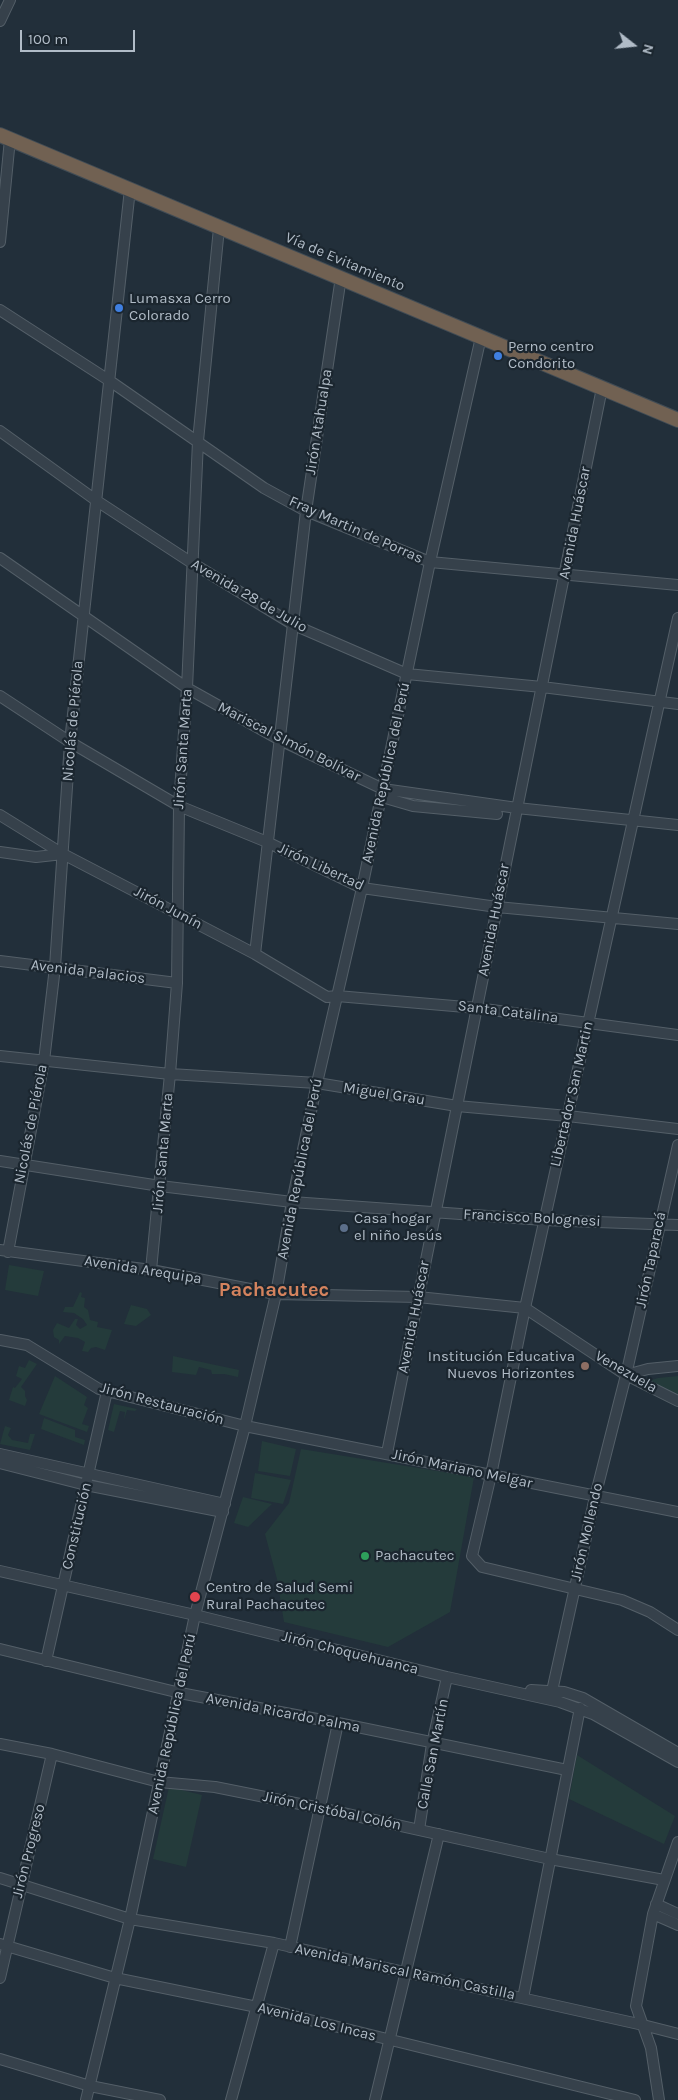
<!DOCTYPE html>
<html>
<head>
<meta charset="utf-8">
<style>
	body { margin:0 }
	#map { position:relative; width:678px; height:2100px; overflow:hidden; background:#222f3a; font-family:Karla,sans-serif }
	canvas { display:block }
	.north { position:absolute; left:608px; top:20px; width:50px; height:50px; -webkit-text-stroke:4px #1b262f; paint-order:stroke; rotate:106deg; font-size:14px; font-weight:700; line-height:20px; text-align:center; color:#b1bcc7 }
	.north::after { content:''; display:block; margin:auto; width:18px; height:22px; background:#b1bcc7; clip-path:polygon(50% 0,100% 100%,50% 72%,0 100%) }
	.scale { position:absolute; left:20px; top:30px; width:115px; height:22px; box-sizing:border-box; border:2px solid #b1bcc7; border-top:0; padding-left:6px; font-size:15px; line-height:18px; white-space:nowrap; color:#b1bcc7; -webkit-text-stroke:4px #1b262f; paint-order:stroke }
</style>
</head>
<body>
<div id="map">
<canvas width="678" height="2100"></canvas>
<div class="north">N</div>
<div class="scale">100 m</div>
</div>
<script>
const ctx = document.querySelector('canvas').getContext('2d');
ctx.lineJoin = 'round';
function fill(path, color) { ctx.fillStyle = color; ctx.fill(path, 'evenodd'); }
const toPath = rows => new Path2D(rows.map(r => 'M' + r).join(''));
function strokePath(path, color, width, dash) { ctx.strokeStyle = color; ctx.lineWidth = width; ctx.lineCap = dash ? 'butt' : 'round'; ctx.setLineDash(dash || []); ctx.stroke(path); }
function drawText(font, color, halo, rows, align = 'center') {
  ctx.font = font + ' Karla,sans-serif'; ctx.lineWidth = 4.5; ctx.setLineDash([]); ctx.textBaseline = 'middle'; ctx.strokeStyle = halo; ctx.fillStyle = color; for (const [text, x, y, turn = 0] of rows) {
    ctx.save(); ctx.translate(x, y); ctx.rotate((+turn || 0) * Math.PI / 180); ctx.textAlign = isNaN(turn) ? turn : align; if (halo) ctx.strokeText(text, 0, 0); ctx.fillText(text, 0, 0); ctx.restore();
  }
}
const green = toPath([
	[9,1265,44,1271,38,1296,5,1290],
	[80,1292,82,1293,81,1297,85,1298,84,1307,88,1310,90,1320,98,1322,97,1327,112,1330,105,1350,96,1347,91,1348,88,1352,82,1351,85,1342,78,1338,65,1336,59,1344,59,1340,54,1337,53,1330,57,1323,69,1328,75,1319,78,1319,76,1325,80,1329,87,1325,83,1319,74,1313,63,1312,65,1307,73,1307],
	[131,1305,147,1309,151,1315,136,1326,124,1324],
	[173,1356,239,1370,238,1377,224,1374,212,1374,211,1370,199,1367,196,1375,172,1372],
	[29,1360,37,1364,21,1387,25,1391,25,1396,27,1400,25,1406,9,1400,13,1387,15,1388,22,1379,16,1376,19,1366,25,1368],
	[55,1376,87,1397,84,1405,88,1408,82,1424,89,1426,87,1432,39,1414],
	[678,1376,678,1394,651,1382,652,1380,658,1378],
	[114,1404,137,1409,135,1411,127,1410,124,1420,125,1412,120,1411,114,1432,108,1430],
	[44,1418,75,1430,75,1437,85,1440,84,1445,41,1429],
	[5,1426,11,1428,8,1435,12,1440,28,1443,30,1434,35,1434,30,1450,0,1444],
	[262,1441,296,1449,290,1476,258,1471],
	[301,1449,474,1477,450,1612,388,1647,284,1622,277,1579,265,1534,289,1503],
	[255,1473,291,1480,283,1504,251,1498],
	[243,1497,272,1504,248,1527,234,1523],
	[577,1755,675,1816,664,1844,569,1799],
	[169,1787,202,1795,186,1867,153,1859]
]);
const minor = toPath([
	[0,21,10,0],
	[0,242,10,139],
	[0,310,110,381,264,488,306,511,430,562,678,585],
	[0,431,97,501,192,563,294,625,407,674,542,687,678,704],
	[0,558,187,688,280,740,383,789,517,808,678,825],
	[678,618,525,1308,491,1475,472,1556,482,1567,622,1600,650,1612,678,1630],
	[0,696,70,742,179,806,267,842,362,888,497,907,678,924],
	[382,797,413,806,497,814],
	[0,815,63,854,255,954,327,997,337,996,477,1008,678,1035],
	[0,852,36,857,63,854],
	[255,954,306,511,341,277],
	[0,961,177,983],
	[0,1056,170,1074,317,1083,457,1106,568,1116,678,1129],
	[0,1161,160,1186,292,1202,544,1220,678,1225],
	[0,1250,151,1270,276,1294,418,1297,525,1308,626,1375,678,1401],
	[8,1252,44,1061,55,967,70,742,130,189],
	[151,1270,170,1074,177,983,179,806,187,688,198,441,219,228],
	[0,1340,27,1345,99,1389,245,1426,678,1512],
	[626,1375,648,1369,678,1366],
	[387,1453,602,388],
	[0,1454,225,1504],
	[0,1463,86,1485,223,1512],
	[0,1571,195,1615,447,1677,560,1702,593,1714,678,1762],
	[0,1649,180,1693,338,1723,567,1770],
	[46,1661,107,1391],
	[531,1690,564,1692,583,1698,678,1753],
	[552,1691,595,1497,626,1375,678,1145],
	[0,1744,52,1754,159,1782,215,1787,320,1808,550,1859,664,1880],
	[419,1830,432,1744,447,1677],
	[0,1878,130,1919,274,1943,643,2025,678,2034],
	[656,1904,678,1914],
	[653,1914,678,1925],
	[0,1944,115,1978,257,2007,635,2100],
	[290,1947,338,1723],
	[0,1978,52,1754],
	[523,1998,580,1708],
	[0,2059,90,2086,160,2100],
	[86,2100,130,1919,195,1615,245,1426,276,1294,292,1202,317,1083,362,888,430,562,481,337],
	[231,2100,274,1943],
	[375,2100,439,1834],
	[659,2100,651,2048,636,2006,653,1914,678,1842]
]);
const highway = toPath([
	[0,135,678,420]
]);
const markers = [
	[119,308,5,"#3f7fe0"],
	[498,356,5,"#3f7fe0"],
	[344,1228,5,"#5c6f8a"],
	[585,1366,5,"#8d6e63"],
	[365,1556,5,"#2e9e5b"],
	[195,1597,6,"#e0444e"]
];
const streetNames = [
	["Vía de Evitamiento",345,262,23],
	["Jirón Atahualpa",319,422,-81],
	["Avenida Huáscar",575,523,-79],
	["Fray Martin de Porras",356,530,24],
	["Avenida 28 de Julio",249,596,30],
	["Nicolás de Piérola",73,721,-85],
	["Mariscal SImón Bolívar",289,742,27],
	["Jirón Santa Marta",183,749,-86],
	["Avenida República del Perú",386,773,-78],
	["Jirón Libertad",321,867,25],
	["Jirón Junín",168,908,28],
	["Avenida Huáscar",494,920,-79],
	["Avenida Palacios",88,972,7],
	["Santa Catalina",508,1012,7],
	["Miguel Grau",384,1094,9],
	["Libertador San Martin",572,1094,-77],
	["Nicolás de Piérola",31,1124,-79],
	["Jirón Santa Marta",163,1153,-85],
	["Avenida República del Perú",300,1169,-79],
	["Francisco Bolognesi",532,1218,3],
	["Jirón Taparacá",651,1260,-78],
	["Avenida Arequipa",143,1270,9],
	["Avenida Huáscar",414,1317,-79],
	["Venezuela",626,1372,30],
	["Jirón Restauración",162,1404,15],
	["Jirón Mariano Melgar",462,1469,12],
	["Constitución",77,1526,-77],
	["Jirón Mollendo",587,1532,-77],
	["Jirón Choquehuanca",350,1653,14],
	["Avenida Ricardo Palma",283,1713,11],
	["Avenida República del Perú",172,1724,-78],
	["Calle San Martín",433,1754,-79],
	["Jirón Cristóbal Colón",332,1811,12],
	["Jirón Progreso",29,1851,-76],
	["Avenida Mariscal Ramón Castilla",405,1972,12],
	["Avenida Los Incas",317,2022,14]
];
const poiNames = [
	["Lumasxa Cerro",129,299],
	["Colorado",129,316],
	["Perno centro",508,347],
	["Condorito",508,364],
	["Casa hogar",354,1219],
	["el niño Jesús",354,1236],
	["Institución Educativa",575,1357,"right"],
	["Nuevos Horizontes",575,1374,"right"],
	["Pachacutec",375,1556],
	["Centro de Salud Semi",206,1588],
	["Rural Pachacutec",206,1605]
];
const districtNames = [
	["Pachacutec",274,1290]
];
fill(green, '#243b3b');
strokePath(minor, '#545f68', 12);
strokePath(highway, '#414c55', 16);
strokePath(minor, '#36414b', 10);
strokePath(highway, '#716152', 14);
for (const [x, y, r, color] of markers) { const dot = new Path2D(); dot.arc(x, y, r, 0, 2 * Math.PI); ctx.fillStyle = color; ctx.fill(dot); strokePath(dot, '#1b262f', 2); }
drawText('15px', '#b1bcc7', '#1b262f', streetNames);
drawText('15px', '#b1bcc7', '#1b262f', poiNames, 'left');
drawText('bold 20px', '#d4835e', '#1b262f', districtNames);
</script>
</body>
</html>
